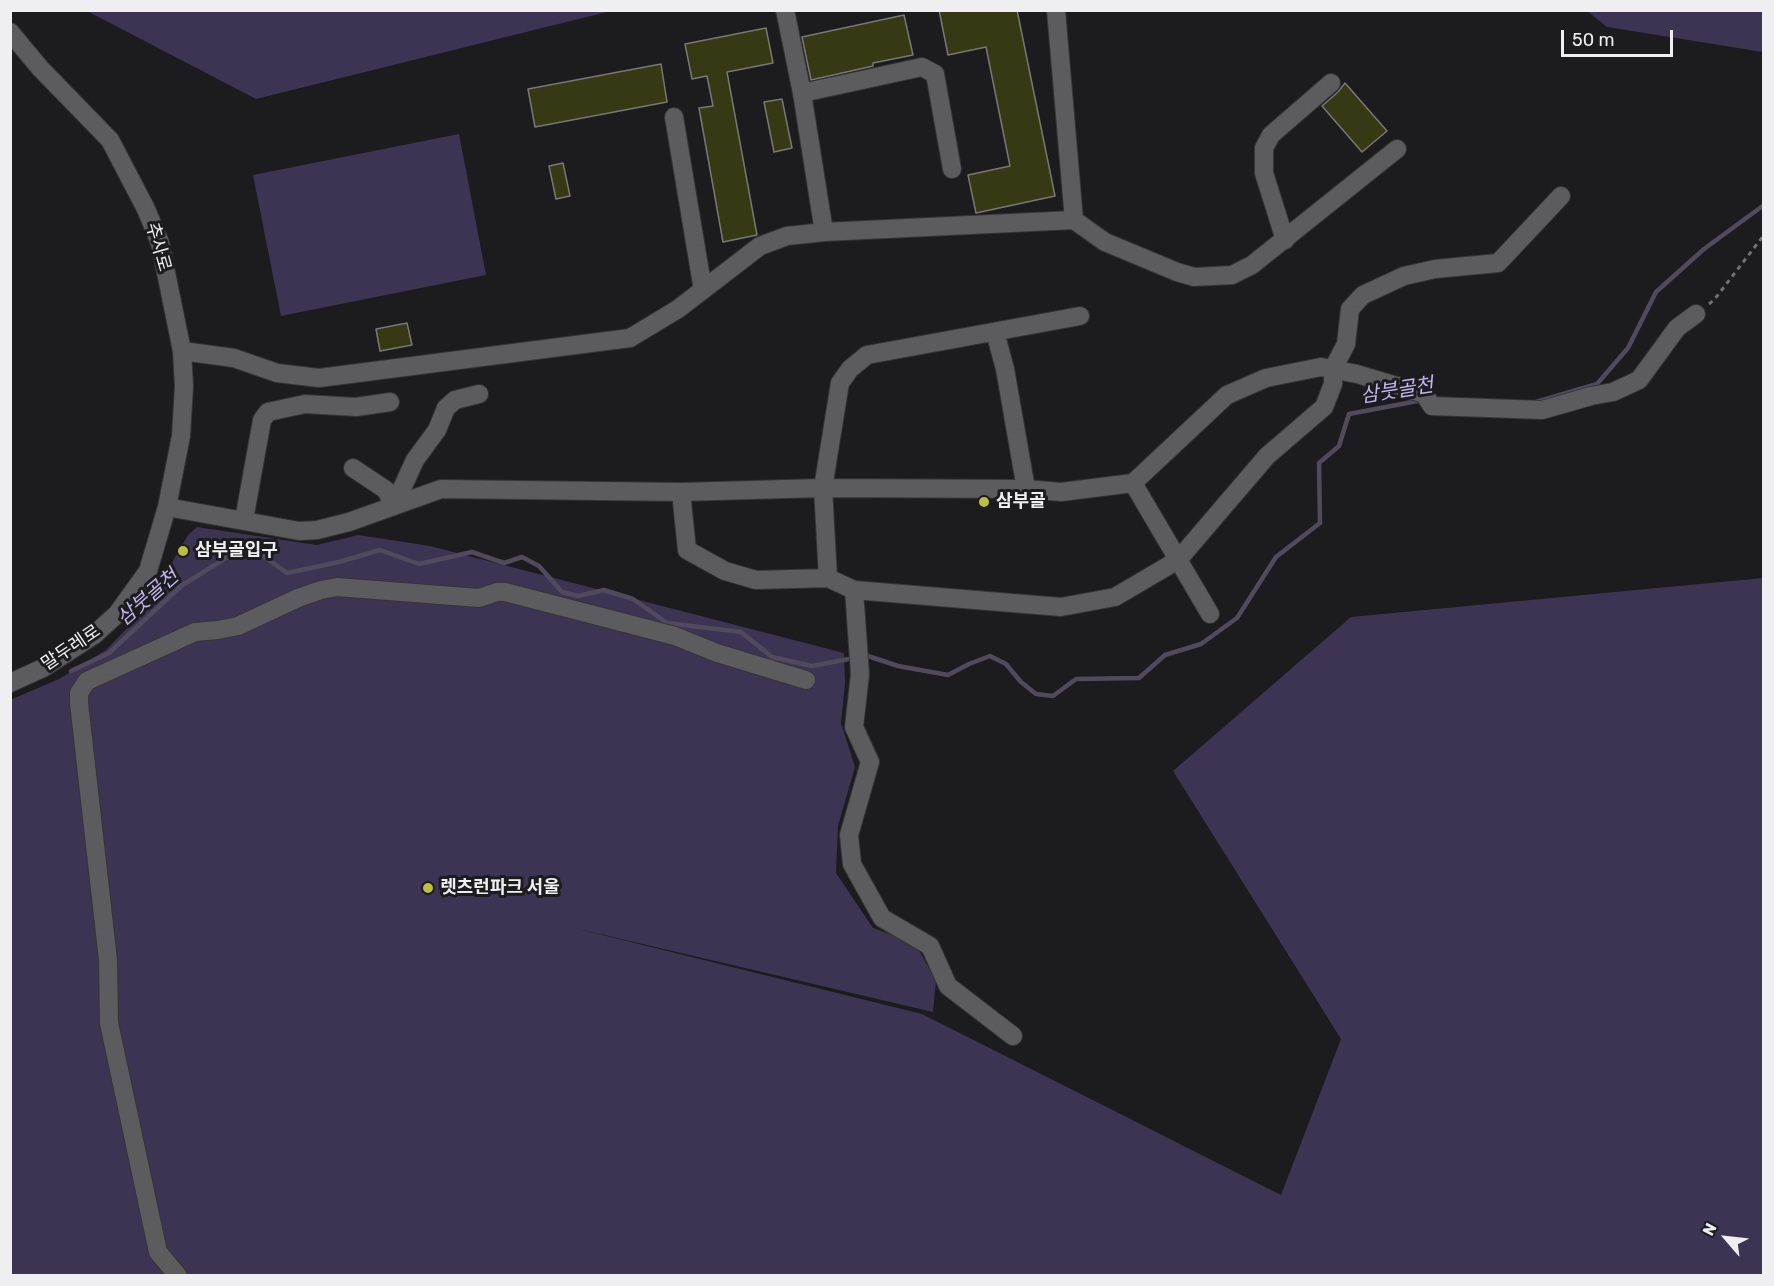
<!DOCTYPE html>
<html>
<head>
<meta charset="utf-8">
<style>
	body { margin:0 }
	#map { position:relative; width:1774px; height:1286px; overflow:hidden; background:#1c1b1e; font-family:Rubik,sans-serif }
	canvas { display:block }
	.frame { position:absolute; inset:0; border:12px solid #efeff1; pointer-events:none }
	.north { position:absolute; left:1696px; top:1208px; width:60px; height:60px; -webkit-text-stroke:4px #1c1b1e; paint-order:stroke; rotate:298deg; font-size:16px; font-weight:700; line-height:24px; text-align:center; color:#efeff1 }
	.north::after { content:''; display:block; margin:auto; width:21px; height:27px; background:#efeff1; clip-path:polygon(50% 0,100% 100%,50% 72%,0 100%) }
	.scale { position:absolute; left:1561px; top:30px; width:112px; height:27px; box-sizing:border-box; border:3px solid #efeff1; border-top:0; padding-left:8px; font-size:18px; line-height:21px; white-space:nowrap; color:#efeff1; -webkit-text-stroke:4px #1c1b1e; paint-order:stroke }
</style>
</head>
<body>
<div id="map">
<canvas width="1774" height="1286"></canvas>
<div class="frame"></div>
<div class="north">N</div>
<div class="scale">50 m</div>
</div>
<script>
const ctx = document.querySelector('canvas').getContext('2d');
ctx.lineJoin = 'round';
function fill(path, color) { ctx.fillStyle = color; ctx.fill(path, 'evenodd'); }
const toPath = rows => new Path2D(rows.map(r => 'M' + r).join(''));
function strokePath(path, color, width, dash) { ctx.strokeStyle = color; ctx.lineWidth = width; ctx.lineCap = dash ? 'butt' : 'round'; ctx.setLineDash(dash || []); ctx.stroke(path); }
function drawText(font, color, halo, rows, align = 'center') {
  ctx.font = font + ' Rubik,"Noto Sans KR",sans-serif'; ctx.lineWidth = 6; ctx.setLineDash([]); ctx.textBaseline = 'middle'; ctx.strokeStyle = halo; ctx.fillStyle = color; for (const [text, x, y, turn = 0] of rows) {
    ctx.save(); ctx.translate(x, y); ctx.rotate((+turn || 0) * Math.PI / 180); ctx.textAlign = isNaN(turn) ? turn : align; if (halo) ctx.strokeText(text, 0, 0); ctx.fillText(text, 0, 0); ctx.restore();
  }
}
const green = toPath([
	[87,11,611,11,256,99],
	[1587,11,1763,11,1763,52,1607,27],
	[459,134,486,275,281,316,253,175],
	[197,527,317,545,358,535,430,546,844,653,845,683,841,723,855,767,838,826,836,873,873,928,915,943,936,981,933,1012,570,927,922,1014,1281,1195,1341,1039,1173,771,1351,617,1763,578,1763,1275,11,1275,10,700,59,679,106,650,144,611,188,535]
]);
const stream = toPath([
	[1536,402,1597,384,1628,348,1656,292,1704,249,1764,205],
	[863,657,868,656,898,666,948,675,969,664,990,656,1006,664,1021,682,1036,694,1053,696,1076,679,1139,678,1165,655,1201,644,1237,618,1276,557,1320,523,1319,463,1339,446,1349,414,1423,400],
	[71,671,109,653,181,586,234,553,259,553,287,573,339,562,380,550,419,564,472,552,504,563,522,557,539,566,562,592,578,596,604,590,633,599,667,623,741,632,772,657,812,666,854,658]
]);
const building = toPath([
	[939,10,1017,10,1055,196,976,213,968,175,1010,166,986,47,948,55,939,10],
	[904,15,913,55,873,63,873,66,811,80,802,37,904,15],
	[766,28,773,63,727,72,757,235,723,242,699,108,713,106,707,76,692,79,685,44,766,28],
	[661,64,667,102,535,127,528,89,661,64],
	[1345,83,1387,131,1362,152,1322,106,1338,92,1345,83],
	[782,99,792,148,774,152,764,102,782,99],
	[563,163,570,196,556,199,549,166,563,163],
	[407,323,412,345,380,351,376,329,407,323]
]);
const path = toPath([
	[1709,304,1714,300,1764,235]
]);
const minor = toPath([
	[785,10,802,93,922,67,935,74,952,169],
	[1056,10,1074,220],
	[10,32,40,68,110,140,146,209,160,243,182,351,184,386,181,436,167,507,148,571,117,614,94,635,43,668,10,683],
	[802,93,824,232],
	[674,117,703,290],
	[1285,240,1264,173,1264,148,1271,135,1331,83],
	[995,332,1005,369,1026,489],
	[182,351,234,358,277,373,319,378,630,338,678,309,760,246,787,236,824,232,1074,220,1105,242,1177,272,1194,277,1232,275,1252,265,1397,149],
	[353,468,386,490,394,506],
	[1133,483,1210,614],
	[681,492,687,550,725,571,756,580,828,578,854,590,1061,607,1115,597,1178,560,1267,456,1324,407,1333,384,1333,369,1346,344,1350,309,1363,295,1404,276,1435,269,1498,263,1561,196],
	[394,506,415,460,437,430,446,408,455,400,479,394],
	[167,507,299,531,317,530,349,522,441,489,681,492,823,488,1026,489,1061,492,1133,483,1227,395,1266,378,1321,367,1357,374,1424,394,1432,406,1542,410,1591,396,1613,392,1639,380,1677,328,1696,314],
	[244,520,262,420,268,412,305,404,356,407,390,402],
	[828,578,823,488,840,383,850,369,867,355,1080,316],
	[854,590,860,674,854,727,870,762,849,835,852,864,882,918,930,946,948,986,1013,1036],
	[178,1276,158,1252,109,1023,108,960,79,703,79,693,87,681,195,632,218,630,238,626,298,598,321,590,337,587,479,598,497,592,505,592,675,636,717,653,806,680]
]);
const markers = [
	[984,502,6,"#bbc044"],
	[183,551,6,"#bbc044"],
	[428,888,6,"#bbc044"]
];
const streetNames = [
	["추사로",158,247,74],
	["말두레로",71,648,-34]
];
const poiNames = [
	["삼부골",996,502],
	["삼부골입구",195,551],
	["렛츠런파크 서울",440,888]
];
const waterNames = [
	["삼붓골천",1397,391,-9],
	["삼붓골천",148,598,-41]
];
fill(green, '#3d3453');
strokePath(stream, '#514a5d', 4.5);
fill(building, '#373814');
strokePath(building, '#787875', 1.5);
strokePath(minor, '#353537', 20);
strokePath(path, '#717073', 3, [4.5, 4.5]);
strokePath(minor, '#5c5c5f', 18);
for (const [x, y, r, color] of markers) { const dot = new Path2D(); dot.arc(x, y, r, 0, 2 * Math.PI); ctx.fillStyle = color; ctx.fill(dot); strokePath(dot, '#1c1b1e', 2); }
drawText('18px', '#efeff1', '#1c1b1e', streetNames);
drawText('bold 18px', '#efeff1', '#1c1b1e', poiNames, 'left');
drawText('italic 20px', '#c3b3ef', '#1c1b1e', waterNames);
</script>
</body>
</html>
